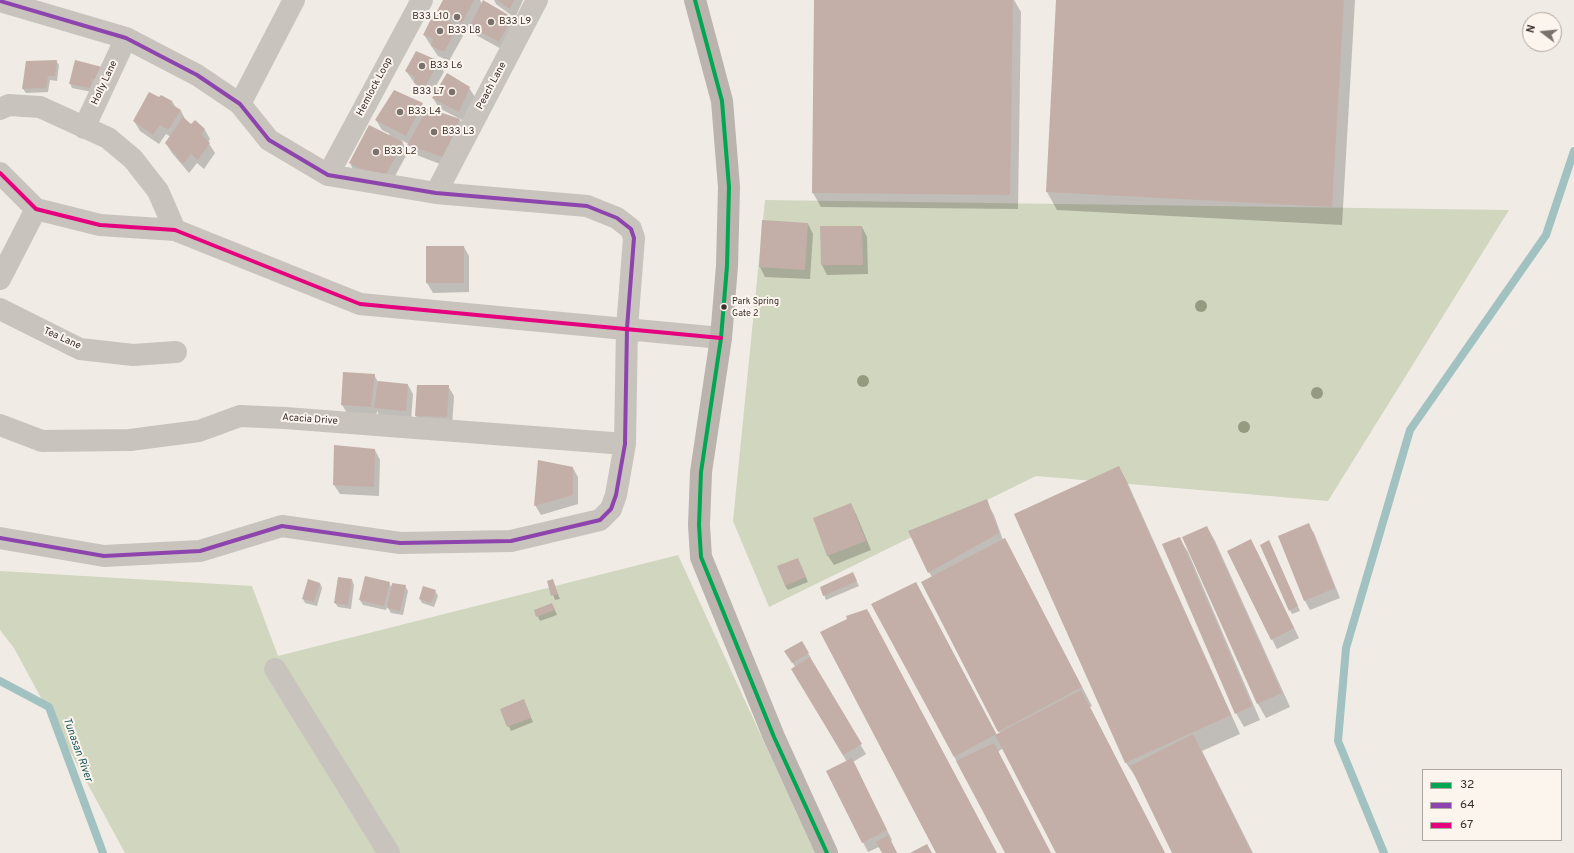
<!DOCTYPE html>
<html>
<head>
<meta charset="utf-8">
<style>
	body { margin:0 }
	#map { position:relative; width:1574px; height:853px; overflow:hidden; background:#f0ebe5; font-family:Overpass,sans-serif }
	canvas { display:block }
	.legend { position:absolute; left:1422px; top:769px; width:140px; height:72px; box-sizing:border-box; background:#fbf5ee; border:1px solid #aea6a0; margin:0; padding:5px 7px; list-style:none; font-size:12px; color:#3b302b }
	.legend li { display:flex; align-items:center; gap:8px; height:20px }
	.legend b { width:20px; border:1px solid #aea6a0 }
	.north { position:absolute; left:1522px; top:12px; width:40px; height:40px; box-sizing:border-box; background:#fbf5ee; border:1px solid #aea6a0; border-radius:50%; rotate:286deg; font-size:11px; font-weight:700; line-height:16px; text-align:center; color:#3b302b }
	.north::after { content:''; display:block; margin:auto; width:14px; height:18px; background:#7a716c; clip-path:polygon(50% 0,100% 100%,50% 72%,0 100%) }
</style>
</head>
<body>
<div id="map">
<canvas width="1574" height="853"></canvas>
<ul class="legend">
<li><b style="height:5px;background:#00a651"></b>32</li>
<li><b style="height:5px;background:#8e44ad"></b>64</li>
<li><b style="height:5px;background:#e5007d"></b>67</li>
</ul>
<div class="north">N</div>
</div>
<script>
const ctx = document.querySelector('canvas').getContext('2d');
ctx.lineJoin = 'round';
function fill(path, color) { ctx.fillStyle = color; ctx.fill(path, 'evenodd'); }
const toPath = rows => new Path2D(rows.map(r => 'M' + r).join(''));
function strokePath(path, color, width, dash) { ctx.strokeStyle = color; ctx.lineWidth = width; ctx.lineCap = dash ? 'butt' : 'round'; ctx.setLineDash(dash || []); ctx.stroke(path); }
function drawText(font, color, halo, rows, align = 'center') {
  ctx.font = font + ' Overpass,sans-serif'; ctx.lineWidth = 4; ctx.setLineDash([]); ctx.textBaseline = 'middle'; ctx.strokeStyle = halo; ctx.fillStyle = color; for (const [text, x, y, turn = 0] of rows) {
    ctx.save(); ctx.translate(x, y); ctx.rotate((+turn || 0) * Math.PI / 180); ctx.textAlign = isNaN(turn) ? turn : align; if (halo) ctx.strokeText(text, 0, 0); ctx.fillText(text, 0, 0); ctx.restore();
  }
}
const green = toPath([
	[765,200,1509,210,1328,501,1036,476,769,607,733,521],
	[678,555,815,853,125,853,14,648,0,630,0,571,252,586,278,656]
]);
const shadow = toPath([
	[444,0,480,0,482,4,511,18,517,28,505,51,476,35,471,26,467,32,458,27,463,36,449,61,438,56,424,35,444,19,439,11],
	[494,0,523,0,515,18,496,4],
	[815,0,1014,0,1021,12,1018,209,821,207,813,193],
	[1057,0,1355,0,1342,225,1057,210,1047,192],
	[56,61,59,65,57,81,50,80,48,92,26,93,23,89],
	[438,62,444,72,430,96,421,92,406,71],
	[101,68,92,92,72,88,70,83],
	[469,88,475,97,464,121,439,108,433,98],
	[159,98,172,101,176,108,181,111,186,121,191,126,195,122,205,130,210,139,208,142,215,153,204,169,197,163,189,173,172,153,166,143,171,137,166,134,159,144,140,131,134,121],
	[422,104,427,112,429,109,460,120,465,130,448,167,414,154,409,144,401,140,408,152,388,189,355,173,350,163,390,134,382,130,376,120],
	[763,221,808,224,813,234,810,279,765,277,760,267],
	[821,227,862,227,867,237,868,274,827,275,822,265],
	[427,247,464,247,469,256,469,292,433,293,427,283],
	[374,375,378,382,408,385,413,394,411,421,380,417,377,411,376,417,348,414,342,405],
	[418,386,448,386,454,396,452,426,422,426,416,416],
	[375,450,380,460,379,496,340,494,334,485],
	[1119,467,1129,486,1240,734,1202,751,1253,853,1173,853,1138,780,1126,763,1015,515],
	[573,468,578,477,578,504,541,515,535,505],
	[986,501,994,515,1003,540,1015,558,1092,706,1090,707,1165,853,1057,853,1003,748,998,752,1050,853,1006,853,872,604,924,598,997,735,1000,733,922,583,932,577,929,572],
	[851,504,856,514,871,550,834,565,828,556,814,518],
	[1308,524,1314,533,1340,598,1310,610,1305,601],
	[1207,527,1215,541,1290,707,1266,718,1258,704,1183,538],
	[1179,538,1188,552,1260,720,1244,727,1236,713],
	[1269,541,1300,611,1292,614,1290,610],
	[1256,550,1299,638,1277,649,1272,639],
	[798,559,808,582,788,590,785,586],
	[855,578,859,586,826,600,821,587],
	[352,580,354,585,351,609,338,607,335,603],
	[552,580,560,599,555,600,548,581],
	[320,583,322,588,317,606,305,603,303,599],
	[389,583,392,588,405,586,408,591,403,615,391,613,387,606,386,610,363,605,360,600],
	[435,591,438,596,434,607,422,603,420,599],
	[554,608,557,615,540,621,535,610],
	[801,642,811,658,809,659,866,754,853,762,892,840,891,841,897,853,883,853,879,847,868,852,827,772,847,762,792,669,795,667,786,651],
	[526,705,533,722,511,731,501,710]
]);
const stream = toPath([
	[0,681,49,707,103,853],
	[1384,853,1338,741,1346,648,1410,430,1546,235,1574,151]
]);
const building = toPath([
	[443,0,474,0,462,23,437,11],
	[483,0,512,17,499,42,470,26],
	[497,0,514,0,510,9],
	[814,0,1013,0,1010,195,812,193],
	[1056,0,1344,0,1332,207,1046,192],
	[434,13,458,26,444,52,431,46,433,39,423,35],
	[416,51,439,61,425,87,414,83,415,77,405,71],
	[57,60,55,76,48,76,46,88,22,89,26,61],
	[75,60,102,67,98,80,92,79,90,88,69,84],
	[447,73,470,87,459,112,432,98],
	[394,90,423,103,406,136,375,120],
	[149,92,159,97,161,95,172,101,171,104,181,110,168,130,160,125,153,135,133,121],
	[428,108,460,119,443,157,407,145],
	[183,117,191,124,195,120,205,129,201,134,210,143,198,160,191,154,183,164,165,143],
	[369,125,403,142,383,180,349,163],
	[762,220,808,223,805,270,759,267],
	[820,226,862,226,863,265,821,265],
	[426,246,464,246,464,283,426,283],
	[343,372,375,374,371,407,341,405],
	[378,381,408,384,406,411,374,408],
	[417,385,449,385,447,417,415,416],
	[334,445,375,449,374,487,333,485],
	[538,460,573,467,573,495,534,506],
	[1119,466,1231,715,1125,763,1014,514],
	[987,499,999,533,928,573,908,531],
	[851,503,866,541,827,556,813,518],
	[1309,523,1335,588,1304,601,1278,536],
	[1207,526,1282,693,1257,704,1182,537],
	[1180,537,1252,706,1235,714,1162,544],
	[1005,538,1082,687,998,732,921,582],
	[1251,539,1294,628,1271,640,1227,551],
	[1269,540,1298,606,1289,611,1260,545],
	[798,558,806,577,785,586,777,566],
	[853,572,857,581,823,596,820,587],
	[365,576,390,582,384,606,359,600],
	[338,577,352,579,348,605,334,603],
	[308,579,320,583,314,602,302,599],
	[553,579,558,594,551,596,547,581],
	[916,582,996,734,954,757,871,604],
	[392,583,406,585,400,611,387,608],
	[423,586,436,590,431,603,419,599],
	[552,603,555,610,536,617,534,610],
	[867,609,997,853,936,853,820,632,847,619,846,616],
	[802,641,809,653,792,663,784,651],
	[810,657,862,744,843,755,791,669],
	[1081,690,1165,853,1056,853,995,735],
	[524,699,531,718,507,727,500,709],
	[1193,734,1252,853,1172,853,1130,766],
	[994,743,1051,853,1005,853,956,761],
	[852,758,887,830,862,843,826,771],
	[888,835,897,853,882,853,876,842],
	[927,844,932,853,910,853]
]);
const street = toPath([
	[0,1,126,38,197,75,240,104,269,140,328,175,436,193,587,206,617,218,631,229,634,238,627,328,625,444,616,495,611,509,600,520,511,541,400,543,282,526,200,551,104,556,0,538],
	[240,104,294,0],
	[0,109,9,105,40,107,108,138,133,159,158,191,175,230],
	[84,128,126,38],
	[0,173,36,209,100,225,175,230,360,304,721,338],
	[328,175,422,0],
	[436,193,537,0],
	[0,279,36,209],
	[0,309,80,349,133,355,176,352],
	[0,425,42,441,130,440,199,431,240,416,285,418,625,444],
	[275,669,389,853]
]);
const secondary = toPath([
	[695,0,722,101,729,187,727,266,721,338,701,472,699,525,701,557,774,737,827,853]
]);
const bus1 = toPath([
	[695,0,722,101,729,187,727,266,721,338,701,472,699,525,701,557,774,737,827,853]
]);
const bus2 = toPath([
	[0,1,126,38,197,75,240,104,269,140,328,175,436,193,587,206,617,218,631,229,634,238,627,328,625,444,616,495,611,509,600,520,511,541,400,543,282,526,200,551,104,556,0,538]
]);
const bus3 = toPath([
	[0,173,36,209,100,225,175,230,360,304,721,338]
]);
const trees = [
	[1201,306],
	[863,381],
	[1317,393],
	[1244,427]
];
const markers = [
	[457,17,4,"#7a716c"],
	[491,22,4,"#7a716c"],
	[440,31,4,"#7a716c"],
	[422,66,4,"#7a716c"],
	[452,92,4,"#7a716c"],
	[400,112,4,"#7a716c"],
	[434,132,4,"#7a716c"],
	[376,152,4,"#7a716c"],
	[724,307,3.5,"#3b302b"]
];
const busNames = [
	["Park Spring",732,302],
	["Gate 2",732,314]
];
const poiNames = [
	["B33 L10",449,17,"right"],
	["B33 L9",499,22],
	["B33 L8",448,31],
	["B33 L6",430,66],
	["B33 L7",444,92,"right"],
	["B33 L4",408,112],
	["B33 L3",442,132],
	["B33 L2",384,152]
];
const streetNames = [
	["Holly Lane",105,83,-65],
	["Peach Lane",492,86,-62],
	["Hemlock Loop",375,87,-62],
	["Tea Lane",62,339,24],
	["Acacia Drive",310,420,4]
];
const waterNames = [
	["Tunasan River",77,750,70]
];
fill(green, '#d1d6bf');
fill(shadow, '#0003');
strokePath(stream, '#a1c2c1', 8);
fill(building, '#c3afa7');
strokePath(street, '#c9c3be', 22);
strokePath(secondary, '#bab3ae', 22);
strokePath(bus1, '#00a651', 4);
strokePath(bus2, '#8e44ad', 4);
strokePath(bus3, '#e5007d', 4);
ctx.fillStyle = '#959b80';
for (const [x, y] of trees) { ctx.beginPath(); ctx.arc(x, y, 6, 0, 2 * Math.PI); ctx.fill(); }
for (const [x, y, r, color] of markers) { const dot = new Path2D(); dot.arc(x, y, r, 0, 2 * Math.PI); ctx.fillStyle = color; ctx.fill(dot); strokePath(dot, '#fbf5ee', 1.5); }
drawText('9px', '#3b302b', '#fbf5ee', busNames, 'left');
drawText('10px', '#3b302b', '#fbf5ee', poiNames, 'left');
drawText('10px', '#3b302b', '#fbf5ee', streetNames);
drawText('italic 11px', '#1f5a5e', '#fbf5ee', waterNames);
</script>
</body>
</html>
